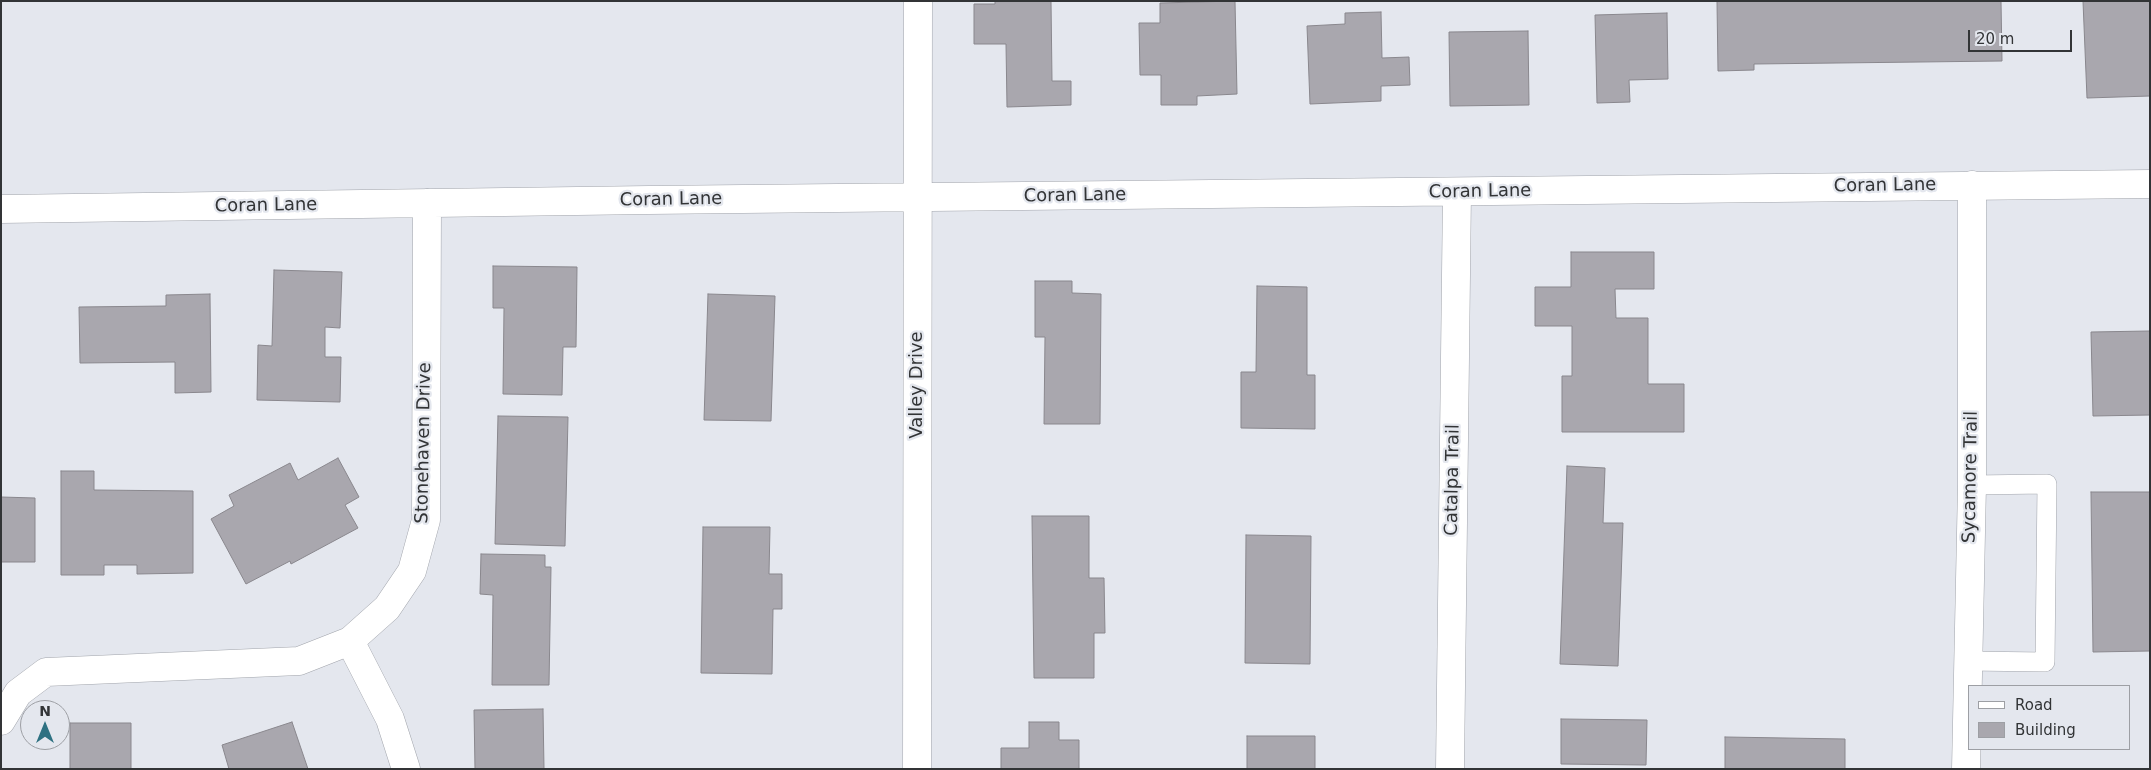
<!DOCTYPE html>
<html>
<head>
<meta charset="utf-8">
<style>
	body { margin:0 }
	#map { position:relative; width:2151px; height:770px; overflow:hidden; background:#e4e7ee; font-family:"DejaVu Sans",sans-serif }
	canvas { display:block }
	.frame { position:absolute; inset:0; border:2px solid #323436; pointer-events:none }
	.legend { position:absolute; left:1968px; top:685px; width:162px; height:65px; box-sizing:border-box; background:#e4e7ee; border:1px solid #9d9fa4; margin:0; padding:6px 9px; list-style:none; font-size:15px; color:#323436 }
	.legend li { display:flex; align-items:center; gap:10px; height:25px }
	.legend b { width:25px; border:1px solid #9d9fa4 }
	.north { position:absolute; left:20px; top:700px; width:50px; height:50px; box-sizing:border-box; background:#e4e7ee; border:1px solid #9d9fa4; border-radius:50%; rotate:0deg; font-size:14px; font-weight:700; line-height:20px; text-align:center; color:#323436 }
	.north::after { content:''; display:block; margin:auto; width:18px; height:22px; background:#2e7182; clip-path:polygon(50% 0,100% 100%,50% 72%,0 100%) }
	.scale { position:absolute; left:1968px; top:30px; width:104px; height:22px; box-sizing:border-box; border:2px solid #323436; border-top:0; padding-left:6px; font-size:15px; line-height:18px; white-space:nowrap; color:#323436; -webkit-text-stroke:4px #e4e7ee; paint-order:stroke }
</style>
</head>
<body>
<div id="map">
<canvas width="2151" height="770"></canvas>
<div class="frame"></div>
<ul class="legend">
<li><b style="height:6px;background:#fff"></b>Road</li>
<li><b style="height:14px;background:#a9a7ae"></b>Building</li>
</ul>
<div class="north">N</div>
<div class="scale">20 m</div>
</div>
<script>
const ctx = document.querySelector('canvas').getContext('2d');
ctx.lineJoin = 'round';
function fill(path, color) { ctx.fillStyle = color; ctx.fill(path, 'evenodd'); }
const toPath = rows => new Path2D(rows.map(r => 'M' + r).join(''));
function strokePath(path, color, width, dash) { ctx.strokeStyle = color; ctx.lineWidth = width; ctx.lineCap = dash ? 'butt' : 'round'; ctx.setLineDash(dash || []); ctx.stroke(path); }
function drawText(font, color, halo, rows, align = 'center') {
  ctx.font = font + ' "DejaVu Sans",sans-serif'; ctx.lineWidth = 4.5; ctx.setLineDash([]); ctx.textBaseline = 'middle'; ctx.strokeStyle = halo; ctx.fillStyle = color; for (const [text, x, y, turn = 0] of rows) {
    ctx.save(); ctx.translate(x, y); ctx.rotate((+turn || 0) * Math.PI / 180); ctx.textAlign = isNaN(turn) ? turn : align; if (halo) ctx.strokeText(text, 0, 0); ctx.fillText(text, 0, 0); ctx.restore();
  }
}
const building = toPath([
	[995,1,1051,1,1052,81,1071,81,1071,105,1007,107,1006,44,974,44,974,4,995,4,995,1],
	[1235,1,1237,94,1197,96,1197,105,1161,105,1161,75,1140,75,1139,23,1160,23,1160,3,1235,1],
	[1717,1,2001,1,2002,61,1754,64,1754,70,1718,71,1717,1],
	[2083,1,2150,1,2150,96,2087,98,2083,1],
	[1381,12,1382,58,1409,57,1410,85,1381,86,1381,101,1310,104,1307,26,1345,24,1345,13,1381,12],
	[1667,13,1668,79,1629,80,1630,102,1597,103,1595,15,1667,13],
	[1528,31,1529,105,1450,106,1449,32,1528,31],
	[1571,252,1654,252,1654,289,1615,289,1616,318,1648,318,1648,384,1684,384,1684,432,1562,432,1562,376,1572,376,1572,326,1535,326,1535,287,1571,287,1571,252],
	[493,266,577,267,576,347,563,347,562,395,503,394,504,308,493,308,493,266],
	[274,270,342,272,340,328,325,327,325,357,341,357,340,402,257,400,258,345,272,346,274,270],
	[1035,281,1072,281,1072,293,1101,294,1100,424,1044,424,1045,337,1035,337,1035,281],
	[1257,286,1307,287,1307,375,1315,375,1315,429,1241,428,1241,372,1256,372,1257,286],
	[210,294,211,392,175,393,175,362,80,363,79,307,166,306,166,295,210,294],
	[708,294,775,296,771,421,704,420,708,294],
	[2150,331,2150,415,2093,416,2091,332,2150,331],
	[498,416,568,417,565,546,495,544,498,416],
	[338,458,359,497,345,505,358,528,291,564,290,561,246,584,211,519,234,506,229,495,290,463,298,480,338,458],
	[1567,466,1605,468,1603,523,1623,523,1618,666,1560,664,1567,466],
	[61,471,94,471,94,490,193,491,193,573,137,574,137,565,104,565,104,575,61,575,61,471],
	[2091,492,2150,492,2150,651,2093,652,2091,492],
	[1,497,35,498,35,562,1,562,1,497],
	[1032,516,1089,516,1089,578,1104,578,1105,633,1094,633,1094,678,1034,678,1032,516],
	[703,527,770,527,769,574,782,574,782,609,773,609,772,674,701,673,703,527],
	[1246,535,1311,536,1310,664,1245,663,1246,535],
	[481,554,545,555,545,567,551,567,549,685,492,685,493,595,480,594,481,554],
	[543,709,544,769,475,769,474,710,543,709],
	[1561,719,1647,720,1646,765,1561,764,1561,719],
	[292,722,308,769,229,769,222,745,292,722],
	[1029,722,1059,722,1059,740,1079,740,1079,769,1001,769,1001,748,1029,748,1029,722],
	[70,723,131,723,131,769,70,769,70,723],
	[1247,736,1315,736,1315,769,1247,769,1247,736],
	[1725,737,1845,739,1845,769,1725,769,1725,737]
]);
const service = toPath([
	[1967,661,2045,662,2047,484,1972,485]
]);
const minor = toPath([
	[1,209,649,200,2150,184],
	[350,641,390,719,406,769],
	[1,721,18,693,46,672,299,661,350,641,387,608,412,571,426,520,427,203],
	[917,769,918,1],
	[1450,769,1457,192],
	[1966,769,1972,485,1972,185]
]);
const streetNames = [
	["Coran Lane",1885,186,-1],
	["Coran Lane",1480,192,-1],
	["Coran Lane",1075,196,-1],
	["Coran Lane",671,200,-1],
	["Coran Lane",266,206,-1],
	["Valley Drive",917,385,-90],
	["Stonehaven Drive",424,443,-89],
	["Sycamore Trail",1971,477,-89],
	["Catalpa Trail",1453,480,-89]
];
fill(building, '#a9a7ae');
strokePath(building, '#89878d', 1);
strokePath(service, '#a1a4ab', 20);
strokePath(minor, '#a1a4ab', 29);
strokePath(service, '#fff', 19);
strokePath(minor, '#fff', 28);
drawText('18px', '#323436', '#e4e7ee', streetNames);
</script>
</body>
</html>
